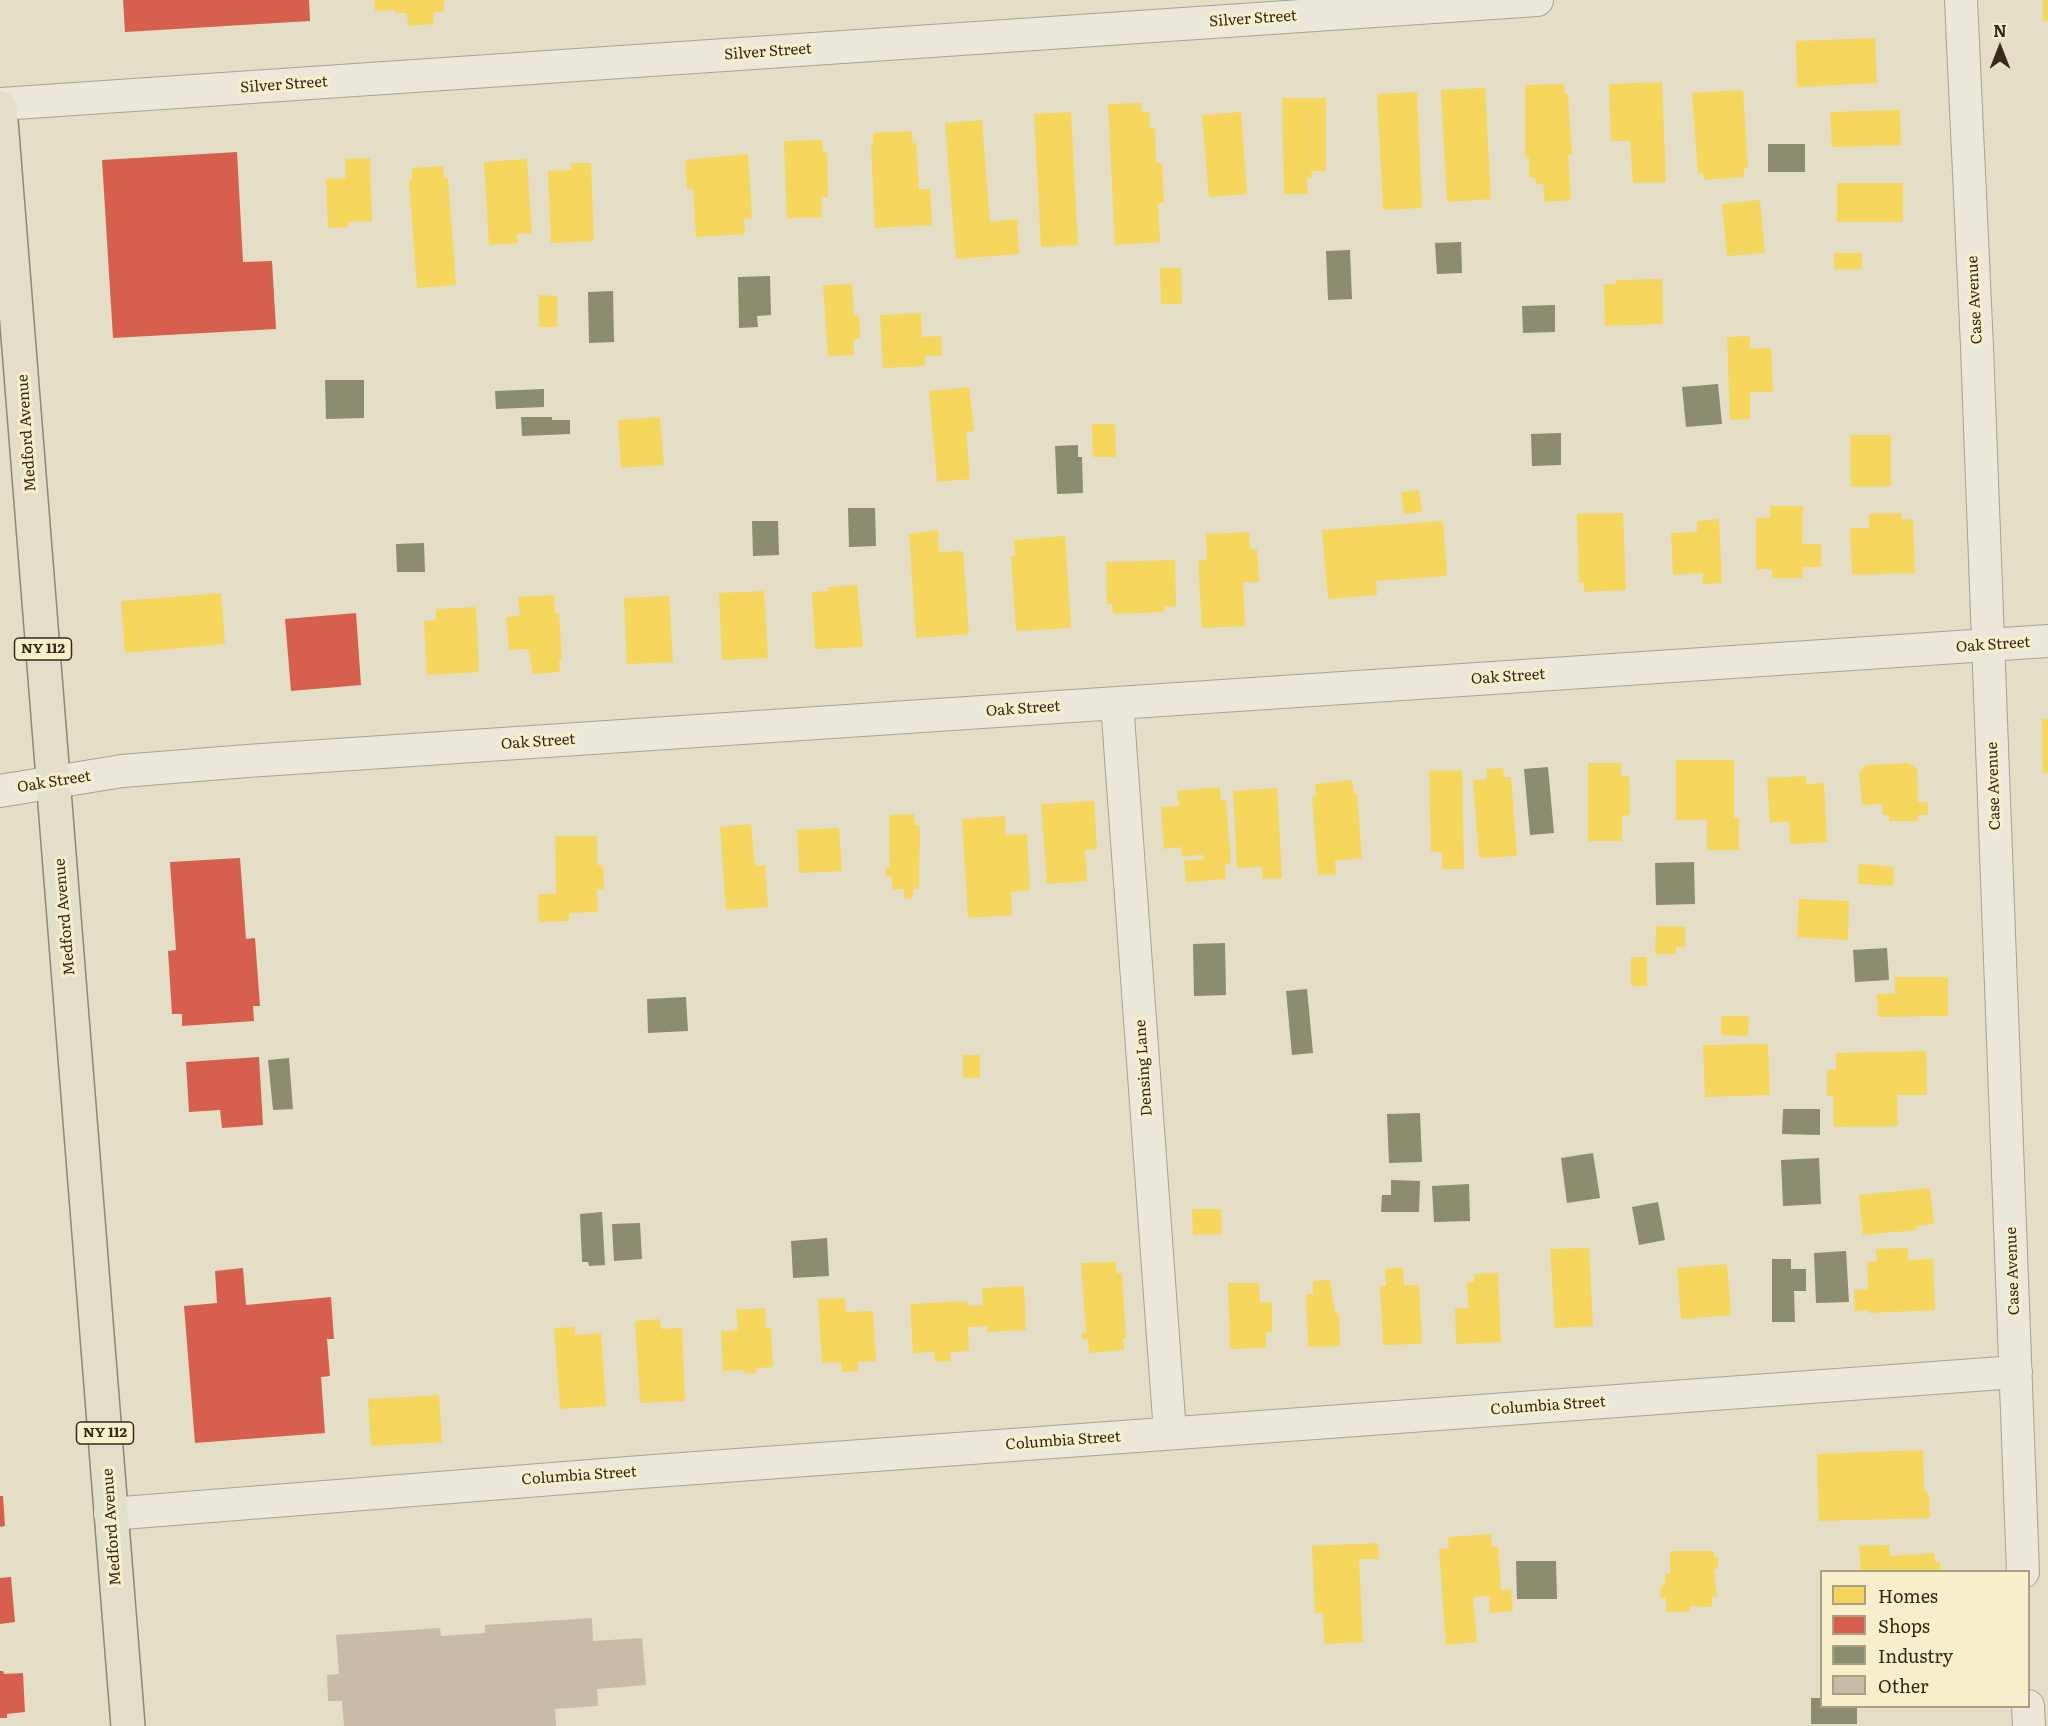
<!DOCTYPE html>
<html>
<head>
<meta charset="utf-8">
<style>
	body { margin:0 }
	#map { position:relative; width:2048px; height:1726px; overflow:hidden; background:#e4dec7; font-family:Literata,serif }
	canvas { display:block }
	.legend { position:absolute; left:1820px; top:1570px; width:210px; height:138px; box-sizing:border-box; background:#f7eecb; border:2px solid #aaa084; margin:0; padding:8px 10px; list-style:none; font-size:18px; color:#362a1a }
	.legend li { display:flex; align-items:center; gap:12px; height:30px }
	.legend b { width:30px; border:2px solid #aaa084 }
	.north { position:absolute; left:1970px; top:18px; width:60px; height:60px; -webkit-text-stroke:4px #f7eecb; paint-order:stroke; rotate:0deg; font-size:16px; font-weight:700; line-height:24px; text-align:center; color:#362a1a }
	.north::after { content:''; display:block; margin:auto; width:21px; height:27px; background:#362a1a; clip-path:polygon(50% 0,100% 100%,50% 72%,0 100%) }
</style>
</head>
<body>
<div id="map">
<canvas width="2048" height="1726"></canvas>
<ul class="legend">
<li><b style="height:16px;background:#f6d55c"></b>Homes</li>
<li><b style="height:16px;background:#d6604d"></b>Shops</li>
<li><b style="height:16px;background:#8c8c6e"></b>Industry</li>
<li><b style="height:16px;background:#c8bba8"></b>Other</li>
</ul>
<div class="north">N</div>
</div>
<script>
const ctx = document.querySelector('canvas').getContext('2d');
ctx.lineJoin = 'round';
function fill(path, color) { ctx.fillStyle = color; ctx.fill(path, 'evenodd'); }
const toPath = rows => new Path2D(rows.map(r => 'M' + r).join(''));
function strokePath(path, color, width, dash) { ctx.strokeStyle = color; ctx.lineWidth = width; ctx.lineCap = dash ? 'butt' : 'round'; ctx.setLineDash(dash || []); ctx.stroke(path); }
function drawText(font, color, halo, rows, align = 'center') {
  ctx.font = font + ' Literata,serif'; ctx.lineWidth = 6; ctx.setLineDash([]); ctx.textBaseline = 'middle'; ctx.strokeStyle = halo; ctx.fillStyle = color; for (const [text, x, y, turn = 0] of rows) {
    ctx.save(); ctx.translate(x, y); ctx.rotate((+turn || 0) * Math.PI / 180); ctx.textAlign = isNaN(turn) ? turn : align; if (halo) ctx.strokeText(text, 0, 0); ctx.fillText(text, 0, 0); ctx.restore();
  }
}
const homes = toPath([
	[374,0,444,0,444,11,433,13,434,24,408,26,407,13,395,13,394,10,375,11],
	[2043,0,2048,0,2048,21,2043,21],
	[1875,38,1877,83,1797,87,1796,41],
	[1662,82,1666,182,1633,183,1630,141,1611,141,1609,84],
	[1564,84,1565,94,1568,94,1572,155,1568,155,1571,200,1545,202,1543,184,1536,184,1536,178,1529,177,1529,157,1525,157,1525,85],
	[1485,88,1491,199,1447,202,1441,90],
	[1743,90,1748,168,1744,168,1744,177,1704,180,1703,173,1698,174,1692,93],
	[1417,92,1422,208,1383,210,1377,94],
	[1282,98,1326,98,1326,171,1311,171,1312,178,1307,178,1308,194,1284,194],
	[1141,103,1142,112,1149,112,1150,129,1155,128,1156,163,1162,163,1164,203,1158,203,1160,242,1115,245,1108,104],
	[1900,110,1901,145,1832,147,1830,112],
	[1071,112,1078,245,1041,247,1034,114],
	[1241,112,1247,194,1209,197,1202,115],
	[982,120,990,222,1017,219,1019,254,956,259,945,123],
	[912,131,913,145,916,141,919,189,930,189,932,225,875,228,871,146,873,146,873,133],
	[822,140,823,152,827,152,828,197,821,197,822,217,787,218,784,141],
	[748,154,752,218,744,219,745,234,696,237,693,189,687,189,685,160],
	[370,158,372,221,348,222,348,227,328,228,326,179,346,178,345,159],
	[527,159,532,233,517,234,518,243,489,245,484,162],
	[571,163,591,163,594,241,551,243,548,171,571,170],
	[443,166,444,178,448,178,456,285,417,288,409,180,412,180,412,168],
	[1837,183,1903,183,1903,222,1837,222],
	[1760,200,1765,253,1727,256,1722,204],
	[1834,253,1862,253,1862,269,1834,270],
	[1160,268,1181,268,1182,304,1161,304],
	[1662,279,1663,324,1605,326,1604,284,1616,284,1616,280],
	[852,284,854,316,859,315,860,339,854,339,854,355,828,356,823,285],
	[539,295,557,296,557,327,539,327],
	[921,313,922,337,941,336,942,356,925,356,925,366,883,368,880,315],
	[1750,336,1750,349,1771,348,1773,392,1750,392,1750,419,1730,420,1727,337],
	[969,387,974,431,966,432,970,479,937,482,929,391],
	[660,417,664,465,621,468,618,420],
	[1092,424,1115,424,1116,457,1093,457],
	[1850,435,1891,435,1891,486,1851,487],
	[1419,490,1422,512,1404,514,1401,492],
	[1770,506,1803,506,1802,544,1821,544,1821,567,1803,567,1802,578,1772,578,1772,569,1756,569,1756,518,1770,518],
	[1623,513,1626,590,1584,592,1584,583,1579,583,1577,514],
	[1901,513,1902,520,1913,519,1915,573,1852,575,1850,528,1869,528,1869,514],
	[1719,519,1722,583,1703,584,1703,573,1673,575,1671,533,1697,532,1697,521],
	[1443,521,1447,576,1376,581,1377,595,1328,599,1322,530],
	[938,530,939,552,963,551,969,634,916,638,909,534],
	[1249,532,1250,549,1257,549,1259,582,1243,583,1245,626,1202,628,1198,561,1207,560,1206,534],
	[1065,536,1071,628,1016,631,1011,556,1015,556,1014,540],
	[1175,560,1176,606,1164,607,1164,612,1113,614,1112,604,1107,604,1106,562],
	[857,585,863,647,815,649,812,592,829,591,828,587],
	[764,591,768,658,722,660,719,593],
	[221,593,225,644,125,653,121,601],
	[554,595,555,613,559,613,562,660,559,660,560,672,533,674,528,649,509,650,506,617,520,616,518,597],
	[669,596,673,662,627,664,624,598],
	[476,607,479,672,427,675,424,621,436,620,436,609],
	[2042,719,2048,719,2048,773,2043,773],
	[1676,760,1734,760,1734,818,1739,818,1739,850,1707,850,1707,820,1676,820],
	[1588,763,1621,763,1621,776,1629,776,1630,815,1622,816,1622,841,1588,841],
	[1909,763,1917,769,1918,802,1928,802,1928,815,1918,815,1918,821,1889,821,1889,815,1883,815,1882,804,1862,805,1859,773,1866,765],
	[1503,768,1504,777,1511,777,1517,856,1479,858,1473,780,1487,779,1486,769],
	[1462,770,1464,869,1442,869,1442,852,1431,852,1429,771],
	[1806,776,1806,784,1824,783,1827,842,1790,844,1789,822,1770,822,1767,778],
	[1352,780,1354,794,1357,794,1362,858,1335,861,1336,874,1318,875,1312,797,1316,796,1315,784],
	[1220,787,1221,800,1226,799,1231,863,1225,864,1226,879,1186,882,1184,861,1204,859,1204,855,1182,856,1181,847,1164,849,1161,807,1179,806,1177,791],
	[1277,788,1282,878,1262,879,1262,867,1237,868,1233,791],
	[1094,801,1097,849,1085,850,1087,881,1047,884,1041,804],
	[914,814,915,825,920,825,919,889,913,889,913,898,904,899,904,889,892,889,892,876,886,877,886,867,890,867,889,825,890,815],
	[1005,816,1005,835,1027,834,1030,890,1011,892,1012,915,968,918,962,819],
	[751,824,755,866,765,865,768,907,726,910,720,827],
	[839,828,842,871,799,873,797,830],
	[555,836,597,836,597,865,603,865,604,889,597,889,598,912,569,913,569,921,539,922,538,894,556,894],
	[1859,864,1894,867,1893,886,1858,884],
	[1799,899,1849,901,1848,940,1797,937],
	[1656,926,1685,927,1685,947,1676,947,1676,954,1655,954],
	[1631,957,1647,957,1647,986,1631,986],
	[1895,977,1948,977,1948,1016,1878,1017,1877,994,1895,994],
	[1721,1016,1749,1016,1748,1036,1721,1035],
	[1768,1044,1770,1095,1705,1097,1703,1045],
	[1926,1051,1927,1095,1897,1095,1898,1126,1834,1127,1833,1096,1827,1096,1827,1070,1836,1070,1836,1053],
	[963,1055,980,1055,980,1078,963,1078],
	[1930,1188,1934,1224,1916,1226,1917,1230,1863,1235,1859,1195],
	[1192,1209,1221,1209,1222,1234,1193,1235],
	[1589,1248,1593,1326,1555,1328,1550,1249],
	[1908,1248,1908,1260,1933,1259,1935,1310,1869,1313,1868,1310,1855,1311,1854,1290,1868,1289,1867,1262,1877,1261,1876,1249],
	[1116,1262,1116,1273,1122,1273,1126,1338,1123,1338,1124,1350,1089,1353,1088,1339,1082,1339,1082,1333,1086,1333,1081,1263],
	[1727,1264,1731,1315,1681,1319,1677,1268],
	[1403,1268,1404,1285,1419,1285,1422,1344,1383,1345,1380,1286,1386,1286,1385,1269],
	[1498,1273,1501,1342,1456,1344,1455,1308,1468,1308,1467,1282,1474,1282,1474,1274],
	[1330,1280,1335,1313,1339,1313,1340,1346,1308,1347,1306,1294,1313,1294,1313,1281],
	[1228,1283,1259,1283,1260,1303,1272,1302,1272,1332,1266,1332,1266,1348,1230,1349],
	[1024,1286,1026,1330,987,1332,987,1326,968,1327,969,1351,950,1352,951,1361,935,1362,934,1352,913,1353,910,1304,967,1301,968,1306,983,1305,982,1288],
	[845,1298,846,1312,873,1311,876,1361,858,1362,858,1371,842,1372,841,1362,822,1363,818,1299],
	[765,1308,766,1328,771,1328,773,1367,756,1368,757,1373,744,1374,744,1370,723,1371,721,1331,738,1330,736,1310],
	[660,1319,661,1329,682,1328,685,1401,640,1403,635,1321],
	[575,1327,575,1335,601,1333,606,1406,560,1409,554,1328],
	[439,1395,442,1442,371,1446,368,1399],
	[1923,1450,1924,1489,1929,1495,1930,1518,1819,1521,1817,1454],
	[1491,1534,1492,1547,1498,1546,1501,1590,1511,1589,1513,1611,1490,1613,1489,1596,1473,1597,1477,1642,1446,1645,1439,1549,1449,1548,1448,1537],
	[1378,1543,1379,1559,1359,1559,1363,1642,1324,1644,1323,1613,1315,1613,1312,1546],
	[1889,1545,1890,1556,1934,1553,1935,1562,1940,1562,1941,1572,1861,1572,1859,1546],
	[1670,1551,1714,1551,1714,1557,1718,1557,1718,1569,1714,1569,1717,1597,1712,1597,1712,1607,1690,1606,1690,1612,1666,1612,1666,1598,1660,1597,1661,1585,1665,1585,1665,1574,1670,1574]
]);
const shops = toPath([
	[123,0,309,0,310,21,125,32],
	[237,152,243,262,272,261,276,329,113,338,102,160],
	[356,613,361,685,291,691,285,619],
	[240,858,246,939,255,938,260,1006,253,1006,254,1021,182,1026,182,1014,172,1014,168,951,176,950,170,862],
	[259,1057,263,1125,222,1128,220,1110,189,1112,186,1062],
	[243,1268,246,1305,331,1297,334,1339,327,1339,330,1376,321,1377,325,1433,195,1443,184,1306,217,1303,215,1271],
	[0,1496,3,1496,5,1526,0,1527],
	[11,1577,15,1622,0,1624,0,1578],
	[0,1671,3,1671,4,1674,23,1673,25,1712,7,1714,7,1718,0,1718]
]);
const industry = toPath([
	[1768,144,1805,144,1805,172,1768,172],
	[1461,242,1462,273,1437,274,1435,243],
	[1350,250,1352,299,1328,300,1326,251],
	[770,276,771,315,757,316,758,327,739,328,738,277],
	[613,291,614,342,589,343,588,292],
	[1555,305,1555,332,1523,333,1522,306],
	[325,380,364,380,364,418,326,419],
	[1718,384,1722,424,1686,427,1682,387],
	[544,389,544,407,496,409,495,391],
	[521,417,552,417,552,420,570,420,570,434,522,436],
	[1561,433,1561,465,1532,466,1531,434],
	[1078,445,1078,457,1082,457,1083,493,1057,494,1055,446],
	[848,508,875,508,876,546,849,547],
	[752,521,778,521,779,555,753,556],
	[424,543,425,572,397,572,396,544],
	[1548,767,1554,833,1530,835,1524,769],
	[1694,862,1695,904,1656,905,1655,863],
	[1225,943,1226,995,1194,996,1193,944],
	[1887,948,1889,980,1855,982,1853,950],
	[1307,989,1313,1053,1292,1055,1286,991],
	[686,997,688,1031,648,1033,647,999],
	[289,1058,293,1109,273,1110,268,1060],
	[1783,1109,1820,1109,1820,1135,1782,1134],
	[1420,1113,1422,1162,1389,1163,1387,1114],
	[1593,1153,1600,1198,1567,1203,1561,1158],
	[1819,1158,1821,1204,1783,1206,1781,1160],
	[1391,1180,1420,1181,1419,1212,1381,1212,1382,1195,1391,1195],
	[1469,1184,1470,1221,1434,1222,1432,1186],
	[1658,1202,1665,1240,1639,1245,1632,1207],
	[602,1212,605,1265,589,1266,588,1262,582,1262,580,1214],
	[640,1223,642,1259,614,1261,612,1224],
	[827,1238,829,1276,793,1278,791,1241],
	[1846,1251,1849,1302,1816,1303,1814,1253],
	[1772,1259,1791,1259,1791,1269,1806,1269,1806,1291,1794,1291,1795,1322,1772,1322],
	[1516,1561,1556,1561,1557,1599,1517,1599],
	[1811,1698,1822,1698,1822,1706,1857,1706,1857,1724,1811,1724]
]);
const building = toPath([
	[592,1618,593,1641,642,1638,646,1685,597,1689,598,1706,555,1709,556,1726,344,1726,342,1701,328,1701,327,1675,339,1674,336,1635,440,1628,441,1636,485,1633,485,1625]
]);
const street = toPath([
	[1961,0,1977,347,2023,1572],
	[0,104,1537,0],
	[1117,703,1170,1433],
	[0,791,122,771,247,761,2048,641],
	[110,1514,641,1472,2016,1372],
	[2028,1706,2029,1726]
]);
const primary = toPath([
	[0,108,128,1726]
]);
const shields = [
	[43,649,57],
	[105,1433,57]
];
const shieldNames = [
	["NY 112",43,649],
	["NY 112",105,1433]
];
const streetNames = [
	["Silver Street",1253,19,-4],
	["Silver Street",768,52,-4],
	["Silver Street",284,85,-4],
	["Case Avenue",1975,300,-93],
	["Medford Avenue",27,433,-94],
	["Oak Street",1993,645,-4],
	["Oak Street",1508,677,-4],
	["Oak Street",1023,709,-4],
	["Oak Street",538,742,-4],
	["Oak Street",54,782,-9],
	["Case Avenue",1994,786,-92],
	["Medford Avenue",65,917,-95],
	["Densing Lane",1144,1068,-94],
	["Case Avenue",2013,1271,-92],
	["Columbia Street",1548,1406,-4],
	["Columbia Street",1063,1441,-4],
	["Columbia Street",579,1476,-4],
	["Medford Avenue",112,1527,-94]
];
fill(homes, '#f6d55c');
fill(shops, '#d6604d');
fill(industry, '#8c8c6e');
fill(building, '#c8bba8');
strokePath(street, '#a8a291', 34);
strokePath(primary, '#8e8778', 36);
strokePath(street, '#ebe7da', 32);
strokePath(primary, '#e3deca', 33);
for (const [x, y, w] of shields) { const box = new Path2D(); box.roundRect(x - w / 2, y - 11, w, 22, 4.5); ctx.fillStyle = '#f7eecb'; ctx.fill(box); strokePath(box, '#362a1a', 1.5); }
drawText('bold 14px', '#362a1a', null, shieldNames);
drawText('15px', '#362a1a', '#f7eecb', streetNames);
</script>
</body>
</html>
